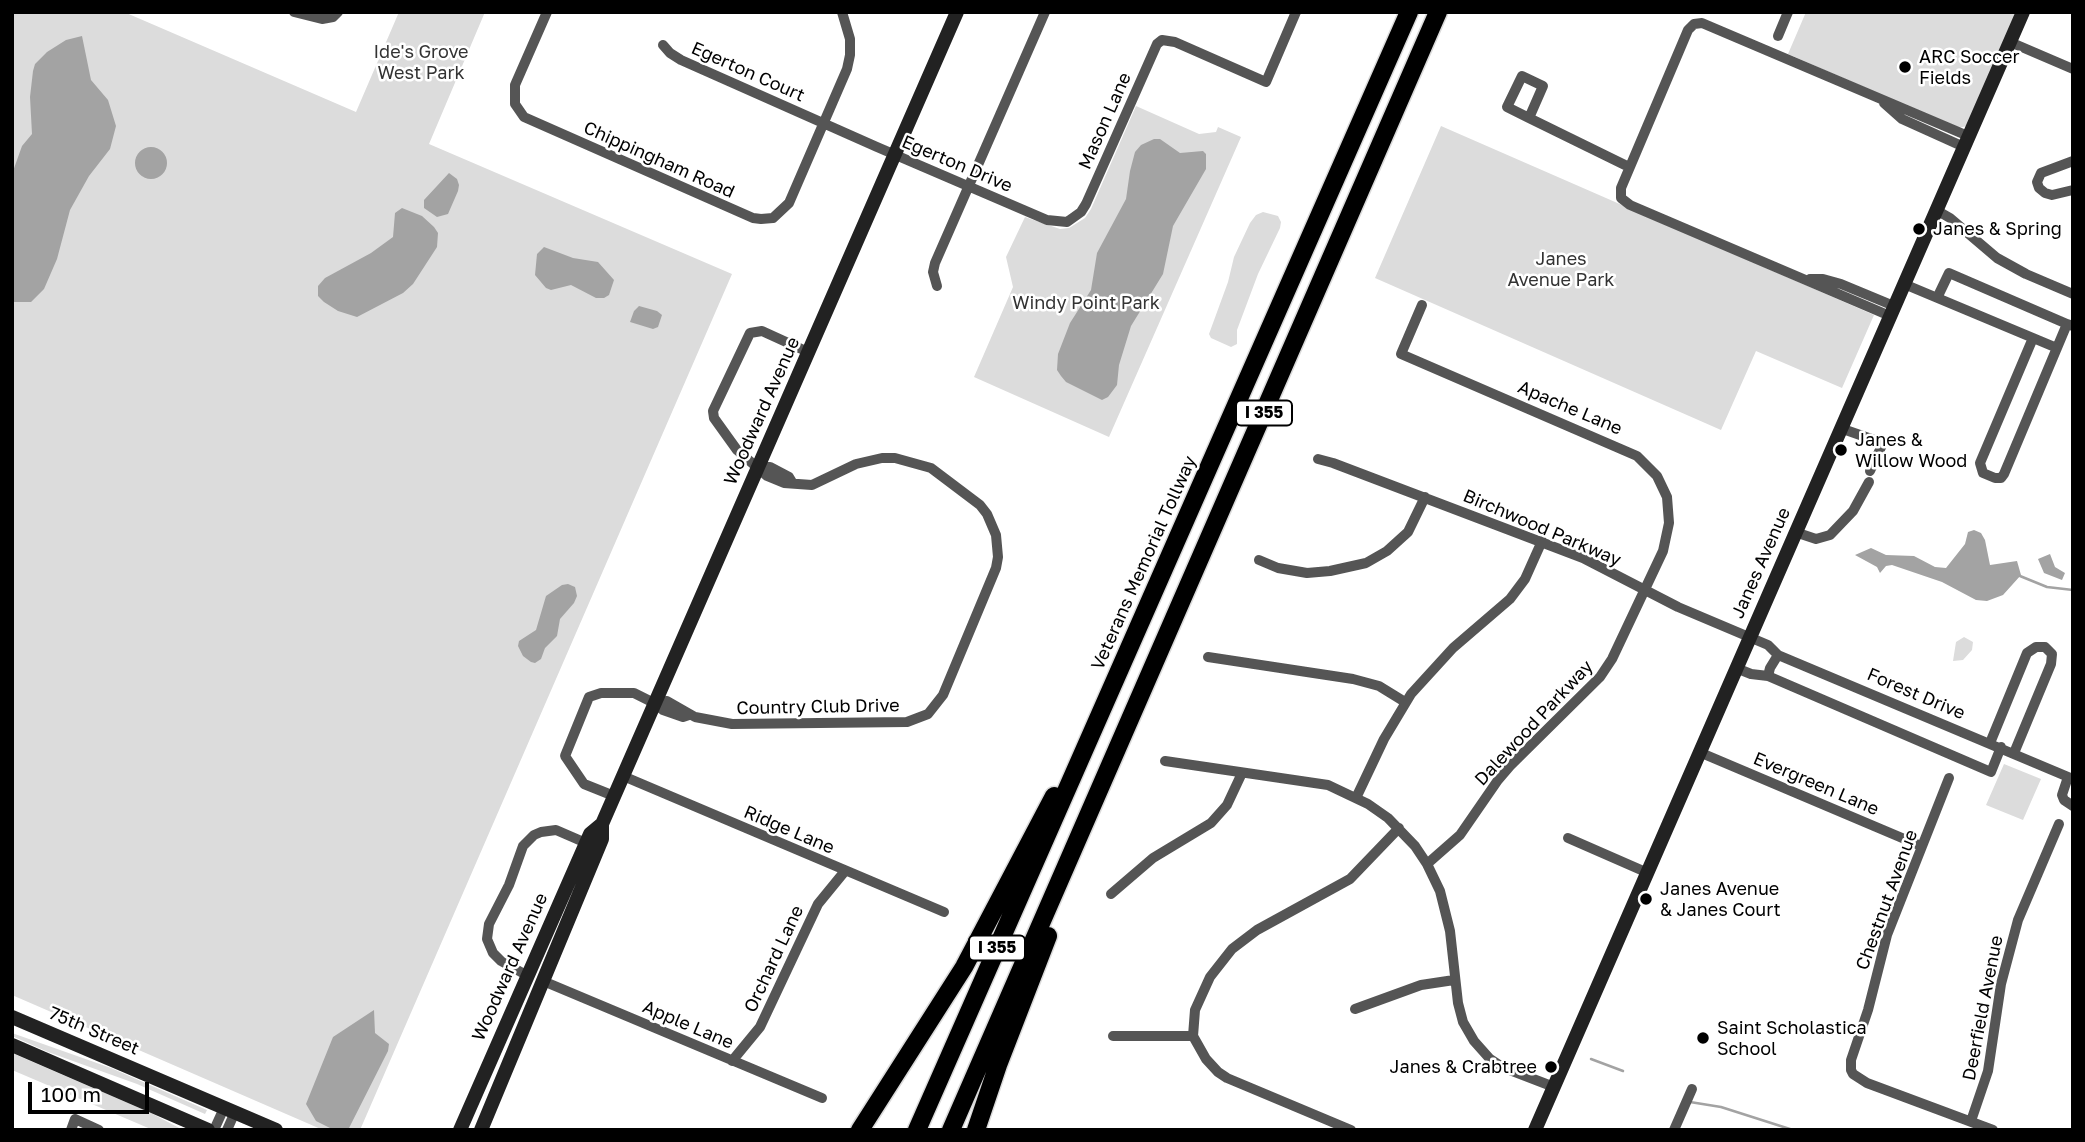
<!DOCTYPE html>
<html>
<head>
<meta charset="utf-8">
<style>
	body { margin:0 }
	#map { position:relative; width:2085px; height:1142px; overflow:hidden; background:#fff; font-family:"Golos Text",sans-serif }
	canvas { display:block }
	.frame { position:absolute; inset:0; border:14px solid #000; pointer-events:none }
	.scale { position:absolute; left:28px; top:1082px; width:121px; height:32px; box-sizing:border-box; border:4px solid #000; border-top:0; padding-left:9px; font-size:21px; line-height:24px; white-space:nowrap; color:#000; -webkit-text-stroke:5px #fff; paint-order:stroke }
</style>
</head>
<body>
<div id="map">
<canvas width="2085" height="1142"></canvas>
<div class="frame"></div>
<div class="scale">100 m</div>
</div>
<script>
const ctx = document.querySelector('canvas').getContext('2d');
ctx.lineJoin = 'round';
function fill(path, color) { ctx.fillStyle = color; ctx.fill(path, 'evenodd'); }
const toPath = rows => new Path2D(rows.map(r => 'M' + r).join(''));
function strokePath(path, color, width, dash) { ctx.strokeStyle = color; ctx.lineWidth = width; ctx.lineCap = dash ? 'butt' : 'round'; ctx.setLineDash(dash || []); ctx.stroke(path); }
function drawText(font, color, halo, rows, align = 'center') {
  ctx.font = font + ' "Golos Text",sans-serif'; ctx.lineWidth = 5; ctx.setLineDash([]); ctx.textBaseline = 'middle'; ctx.strokeStyle = halo; ctx.fillStyle = color; for (const [text, x, y, turn = 0] of rows) {
    ctx.save(); ctx.translate(x, y); ctx.rotate((+turn || 0) * Math.PI / 180); ctx.textAlign = isNaN(turn) ? turn : align; if (halo) ctx.strokeText(text, 0, 0); ctx.fillText(text, 0, 0); ctx.restore();
  }
}
const green = toPath([
	[12,12,124,12,356,112,399,12,485,12,429,144,732,274,360,1130,323,1130,12,995],
	[1806,12,2017,12,1967,126,1958,128,1788,54],
	[1136,106,1199,134,1216,132,1218,127,1241,137,1109,437,974,377,1013,287,1006,257,1025,217,1060,229,1069,228,1085,218,1091,209],
	[1441,126,1874,315,1842,388,1756,351,1721,430,1375,278],
	[1263,212,1278,216,1281,222,1280,228,1258,274,1237,330,1237,344,1231,347,1211,338,1209,334,1228,282,1234,257,1250,223,1256,215],
	[1964,637,1973,642,1972,650,1963,660,1953,661,1956,642],
	[2004,764,2041,779,2023,820,1986,805],
	[12,1033,111,1068,207,1110,205,1114,137,1084,48,1052,12,1036],
	[12,1053,151,1113,183,1130,153,1130,12,1070]
]);
const water = toPath([
	[82,36,91,80,108,100,116,126,110,149,89,176,70,210,57,259,44,289,31,302,12,302,12,174,22,146,32,134,30,97,33,71,35,64,47,52,66,40],
	[1154,139,1160,139,1180,153,1203,151,1206,154,1206,169,1173,226,1163,274,1131,326,1119,365,1117,385,1108,397,1102,400,1066,382,1061,376,1057,370,1058,354,1070,323,1091,290,1097,253,1126,199,1130,171,1135,152,1141,145],
	'135 163a16 16 0 1 1 32 0a16 16 0 1 1-32 0Z',
	[449,173,457,179,459,185,458,191,448,214,437,217,424,208,424,200],
	[402,208,422,216,434,227,438,233,437,247,413,284,403,293,357,317,338,311,324,302,318,296,318,286,325,278,371,253,393,237,395,213],
	[544,247,573,258,598,262,614,280,609,295,604,298,596,298,571,285,551,290,546,288,535,275,537,254],
	[639,306,657,311,662,315,658,327,653,329,630,322,634,311],
	[1974,530,1981,533,1985,540,1990,565,2017,561,2021,575,2003,595,1987,601,1976,600,1942,582,1892,565,1886,566,1880,573,1877,567,1855,555,1871,548,1886,555,1914,556,1935,567,1946,568,1965,544,1968,532],
	[2050,554,2055,567,2065,573,2062,580,2044,573,2038,559],
	[568,584,575,587,577,596,574,603,560,619,557,636,545,648,541,659,535,663,531,662,523,656,518,646,519,641,536,630,546,596,562,585],
	[374,1010,375,1033,389,1044,388,1051,348,1130,334,1130,316,1121,306,1104,333,1037]
]);
const stream = toPath([
	[2020,576,2047,587,2073,590],
	[1591,1059,1623,1071],
	[1690,1102,1721,1107,1793,1130]
]);
const street = toPath([
	[294,12,322,19,333,17,338,12],
	[547,12,515,85,515,104,524,117,753,218,761,219,773,218,789,203,847,69,850,55,850,39,842,12],
	[1778,36,1788,12],
	[2010,42,2073,69],
	[663,45,670,53,681,60,877,147,1047,220,1067,222,1081,212,1086,204,1157,44,1162,40,1175,42,1266,82,1296,12],
	[1522,76,1543,86,1529,118,1507,107,1522,76],
	[1884,103,1902,119,1964,147],
	[1529,118,1629,167],
	[2073,161,2041,173,2037,182,2039,188,2045,193,2052,195,2073,190],
	[1936,210,1950,218,1997,258,2026,274,2073,294],
	[1810,279,1823,279,1841,284,1894,306],
	[1904,284,2057,348],
	[937,286,933,272,935,263,1045,12],
	[1938,296,1949,273,2067,324],
	[1422,305,1401,354,1637,456,1657,476,1667,497,1669,523,1663,551,1612,659,1600,677,1510,766,1498,780,1460,835,1427,864],
	[1890,316,1630,205,1621,198,1621,188,1688,30,1694,24,1702,23,1968,136],
	[2033,338,1980,463,1983,473,1995,478,2001,478,2004,474,2067,324,2073,326],
	[1840,428,1883,443,1870,471],
	[1318,459,1333,463,1583,558,1678,607,1768,645,1778,655,2073,779],
	[758,467,770,467,789,477,792,482],
	[1795,532,1816,539,1830,535,1853,511,1869,482],
	[1259,560,1278,568,1307,573,1330,571,1366,563,1387,551,1408,532,1425,497],
	[1208,657,1353,679,1379,686,1405,702],
	[1736,668,1751,674,1768,676,1991,772,2001,747],
	[1768,676,1770,668,1778,655],
	[654,703,667,701,695,717,732,724,907,722,928,714,943,695,996,568,998,557,996,535,987,514,980,505,931,468,895,458,882,458,856,464,812,485,784,483,767,476,737,450,714,418,713,411,750,333,762,331,808,352],
	[1990,743,2027,653,2036,647,2045,647,2052,654,2051,664,2014,753],
	[1699,752,1921,846],
	[1165,761,1328,785,1368,804,1388,818,1415,846,1427,864,1440,891,1450,931,1458,1003,1463,1022,1474,1041,1490,1059,1502,1067,1554,1087],
	[623,776,944,912],
	[2068,777,2062,795,2064,800,2073,806],
	[1949,778,1887,935,1868,1010,1851,1060,1851,1070,1853,1074,1867,1083,1993,1130],
	[614,796,584,784,565,756,589,697,601,693,634,693,654,703,663,710,683,717,689,715],
	[1356,798,1384,739,1411,694,1453,648,1510,599,1525,579,1542,541],
	[1568,838,1648,873],
	[1111,894,1153,858,1211,823,1227,805,1242,773],
	[528,976,501,961,493,953,487,939,489,924,509,885,523,846,534,835,541,832,556,830,586,843],
	[543,981,822,1098],
	[1355,1009,1421,985,1454,980],
	[1113,1036,1193,1036],
	[732,1061,760,1027,818,904,845,871],
	[1971,1121,1988,1071,2001,984,2018,920,2059,824],
	[71,1130,75,1119,99,1130],
	[214,1130,224,1108],
	[227,1130,235,1112],
	[1351,1130,1227,1078,1218,1072,1206,1059,1193,1036,1195,1010,1210,977,1232,949,1257,930,1350,879,1399,828],
	[1674,1130,1692,1089]
]);
const secondary = toPath([
	[12,1017,276,1130],
	[12,1045,208,1130],
	[460,1130,590,834,602,824],
	[481,1130,602,839,602,824,957,12],
	[1535,1130,2023,12]
]);
const highway = toPath([
	[860,1130,964,967,1054,796],
	[917,1130,1409,12],
	[951,1130,1438,12],
	[976,1130,998,1065,1048,936]
]);
const markers = [
	[1905,67,7,"#000"],
	[1919,229,7,"#000"],
	[1841,450,7,"#000"],
	[1646,899,7,"#000"],
	[1703,1038,7,"#000"],
	[1551,1067,7,"#000"]
];
const shields = [
	[1264,413,56],
	[997,948,56]
];
const shieldNames = [
	["I 355",1264,413],
	["I 355",997,948]
];
const parkNames = [
	["Ide's Grove",421,52],
	["West Park",421,73],
	["Janes",1561,259],
	["Avenue Park",1561,280],
	["Windy Point Park",1086,303]
];
const poiNames = [
	["ARC Soccer",1919,57],
	["Fields",1919,78],
	["Janes & Spring",1933,229],
	["Janes &",1855,440],
	["Willow Wood",1855,461],
	["Janes Avenue",1660,889],
	["& Janes Court",1660,910],
	["Saint Scholastica",1717,1028],
	["School",1717,1049],
	["Janes & Crabtree",1537,1067,"right"]
];
const streetNames = [
	["Egerton Court",748,72,24],
	["Mason Lane",1105,121,-66],
	["Chippingham Road",659,160,24],
	["Egerton Drive",957,164,23],
	["Apache Lane",1570,408,23],
	["Woodward Avenue",762,411,-66],
	["Birchwood Parkway",1542,528,23],
	["Veterans Memorial Tollway",1144,563,-66],
	["Janes Avenue",1761,563,-66],
	["Forest Drive",1916,694,23],
	["Country Club Drive",818,707,-1],
	["Dalewood Parkway",1534,723,-47],
	["Evergreen Lane",1816,784,23],
	["Ridge Lane",789,830,23],
	["Chestnut Avenue",1887,900,-70],
	["Orchard Lane",774,959,-65],
	["Woodward Avenue",510,967,-66],
	["Deerfield Avenue",1983,1008,-79],
	["Apple Lane",688,1025,23],
	["75th Street",94,1031,23]
];
fill(green, '#dcdcdc');
fill(water, '#a3a3a3');
strokePath(stream, '#a3a3a3', 2.5);
strokePath(highway, '#dbdbdb', 21);
strokePath(street, '#555', 10);
strokePath(secondary, '#222', 14);
strokePath(highway, '#000', 18);
for (const [x, y, r, color] of markers) { const dot = new Path2D(); dot.arc(x, y, r, 0, 2 * Math.PI); ctx.fillStyle = color; ctx.fill(dot); strokePath(dot, '#fff', 2.5); }
for (const [x, y, w] of shields) { const box = new Path2D(); box.roundRect(x - w / 2, y - 12.5, w, 25, 5); ctx.fillStyle = '#fff'; ctx.fill(box); strokePath(box, '#000', 2); }
drawText('bold 16px', '#000', null, shieldNames);
drawText('18px', '#333', '#fff', parkNames);
drawText('18px', '#000', '#fff', poiNames, 'left');
drawText('18px', '#000', '#fff', streetNames);
</script>
</body>
</html>
